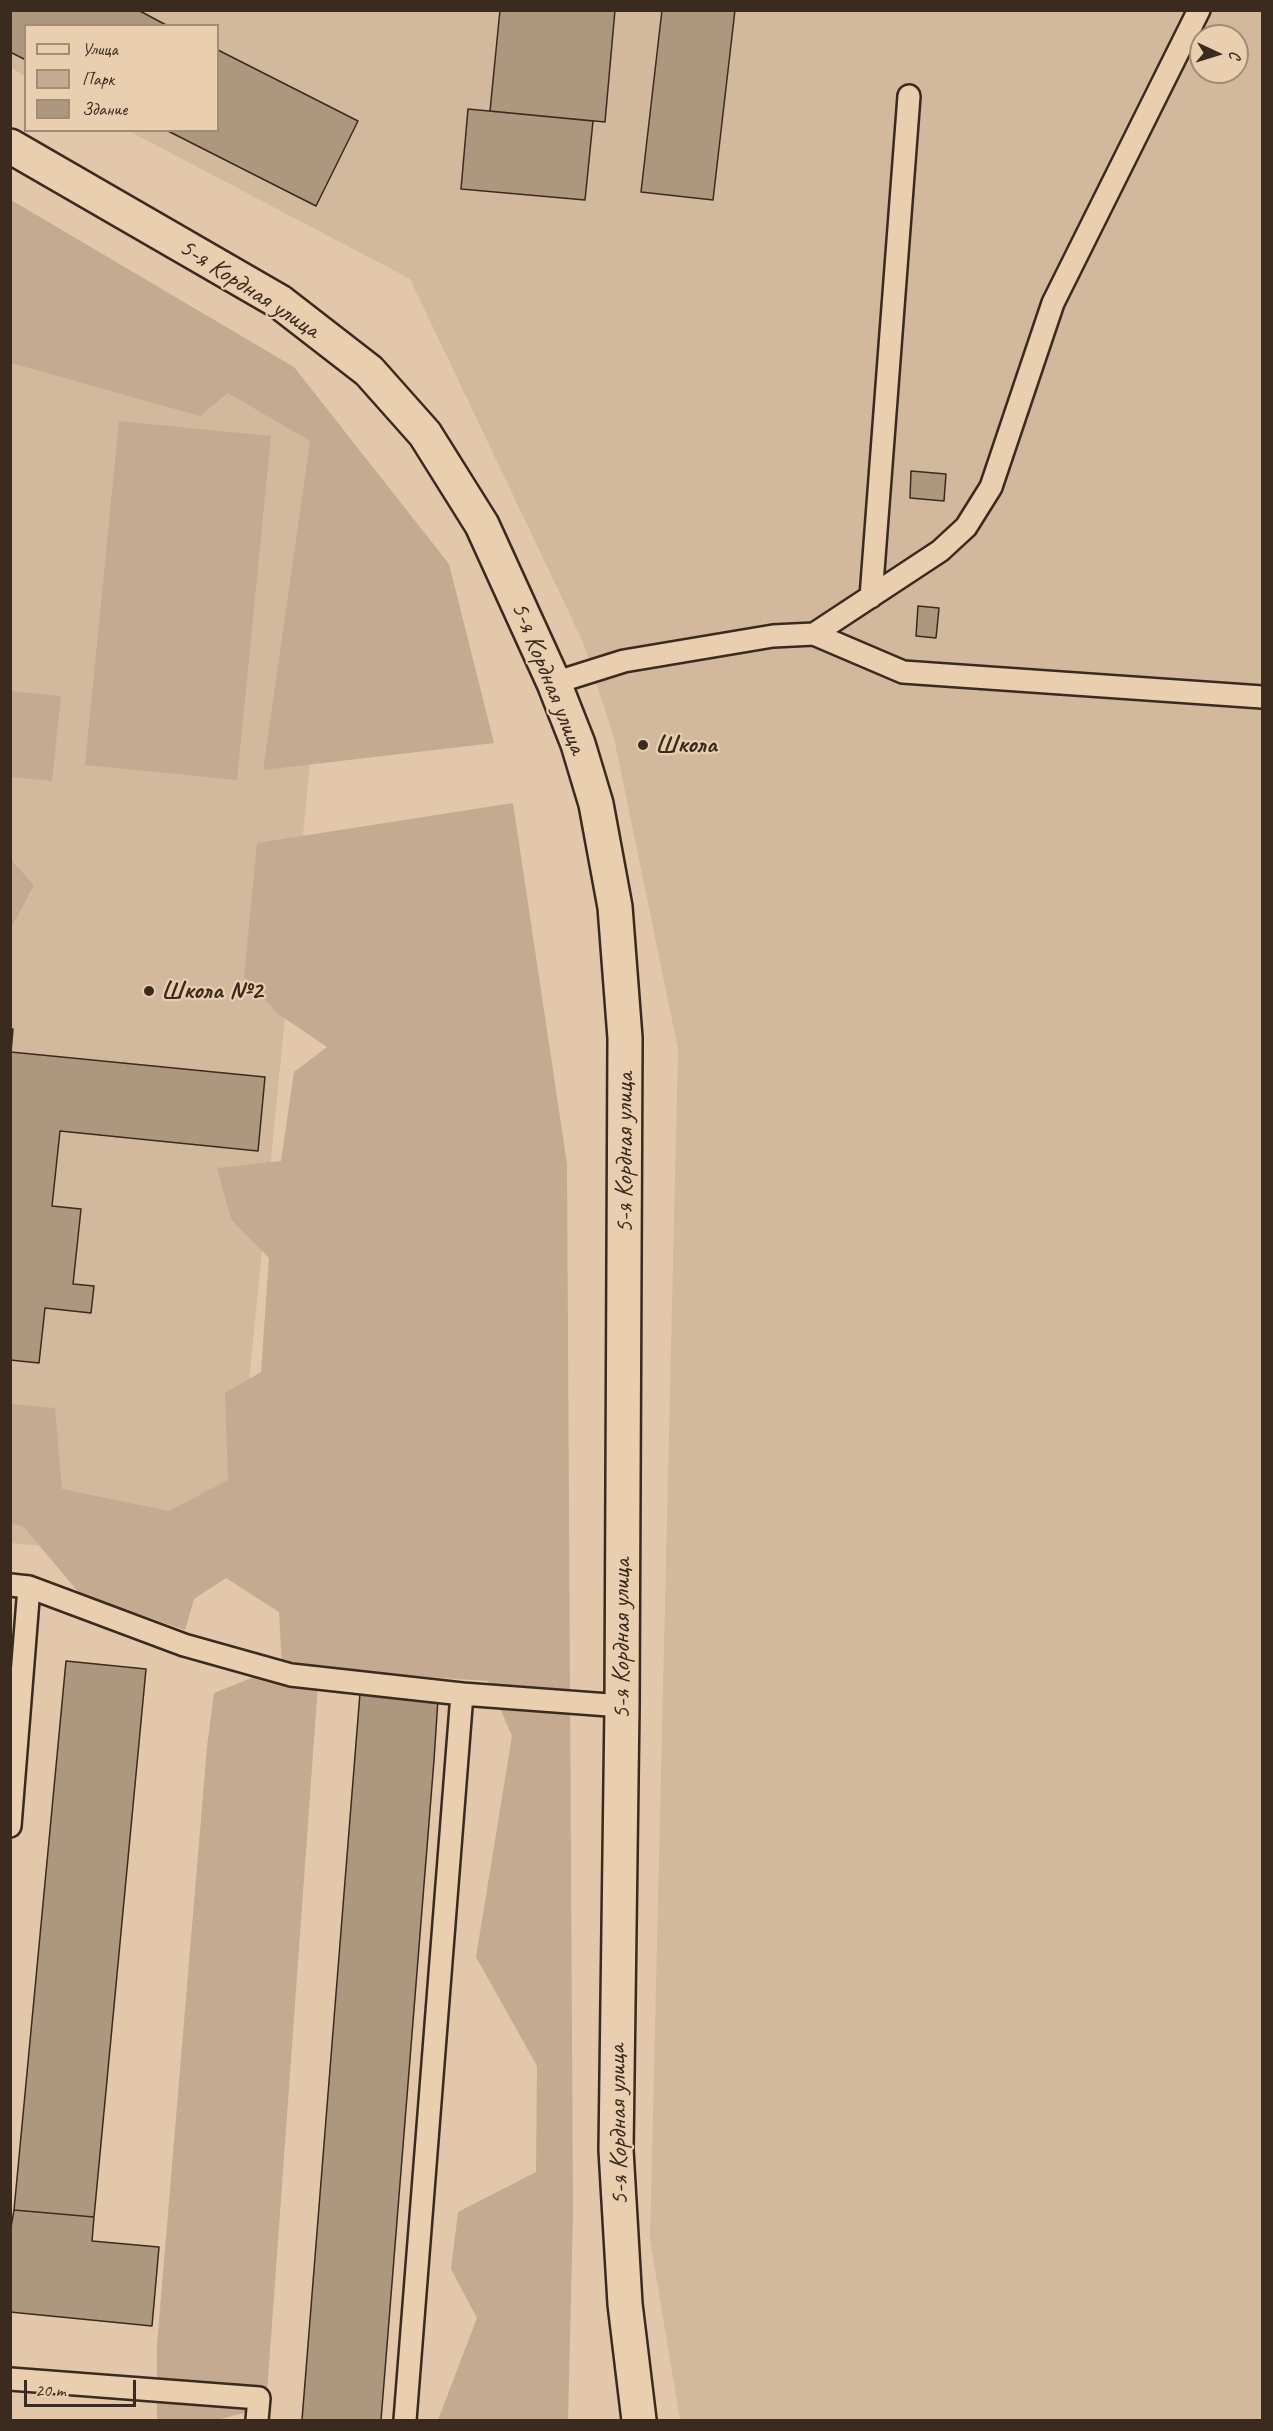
<!DOCTYPE html>
<html>
<head>
<meta charset="utf-8">
<style>
	body { margin:0 }
	#map { position:relative; width:1273px; height:2431px; overflow:hidden; background:#e2c7aa; font-family:Caveat,sans-serif }
	canvas { display:block }
	.frame { position:absolute; inset:0; border:12px solid #3b2a1e; pointer-events:none }
	.legend { position:absolute; left:24px; top:24px; width:195px; height:108px; box-sizing:border-box; background:#e9ceb0; border:2px solid #a38c76; margin:0; padding:8px 10px; list-style:none; font-size:18px; color:#3b2a1e }
	.legend li { display:flex; align-items:center; gap:12px; height:30px }
	.legend b { width:30px; border:2px solid #a38c76 }
	.north { position:absolute; left:1189px; top:24px; width:60px; height:60px; box-sizing:border-box; background:#e9ceb0; border:2px solid #a38c76; border-radius:50%; rotate:94deg; font-size:16px; font-weight:700; line-height:24px; text-align:center; color:#3b2a1e }
	.north::after { content:''; display:block; margin:auto; width:21px; height:27px; background:#3b2a1e; clip-path:polygon(50% 0,100% 100%,50% 72%,0 100%) }
	.scale { position:absolute; left:24px; top:2380px; width:112px; height:27px; box-sizing:border-box; border:3px solid #3b2a1e; border-top:0; padding-left:8px; font-size:18px; line-height:21px; white-space:nowrap; color:#3b2a1e; -webkit-text-stroke:4px #e9ceb0; paint-order:stroke }
</style>
</head>
<body>
<div id="map">
<canvas width="1273" height="2431"></canvas>
<div class="frame"></div>
<ul class="legend">
<li><b style="height:8px;background:#e9ceb0"></b>Улица</li>
<li><b style="height:16px;background:#c3aa90"></b>Парк</li>
<li><b style="height:16px;background:#ae977f"></b>Здание</li>
</ul>
<div class="north">С</div>
<div class="scale">20 m</div>
</div>
<script>
const ctx = document.querySelector('canvas').getContext('2d');
ctx.lineJoin = 'round';
function fill(path, color) { ctx.fillStyle = color; ctx.fill(path, 'evenodd'); }
const toPath = rows => new Path2D(rows.map(r => 'M' + r).join(''));
function strokePath(path, color, width, dash) { ctx.strokeStyle = color; ctx.lineWidth = width; ctx.lineCap = dash ? 'butt' : 'round'; ctx.setLineDash(dash || []); ctx.stroke(path); }
function drawText(font, color, halo, rows, align = 'center') {
  ctx.font = font + ' Caveat,sans-serif'; ctx.lineWidth = 4.5; ctx.setLineDash([]); ctx.textBaseline = 'middle'; ctx.strokeStyle = halo; ctx.fillStyle = color; for (const [text, x, y, turn = 0] of rows) {
    ctx.save(); ctx.translate(x, y); ctx.rotate((+turn || 0) * Math.PI / 180); ctx.textAlign = isNaN(turn) ? turn : align; if (halo) ctx.strokeText(text, 0, 0); ctx.fillText(text, 0, 0); ctx.restore();
  }
}
const built = toPath([
	[10,11,1262,11,1262,2420,680,2420,650,2240,678,1049,614,738,583,642,410,279,129,131,218,130,218,26,26,26,25,76,11,68],
	[1201,36,1237,36,1237,72,1201,72],
	[10,218,342,440,231,1564,11,1543]
]);
const green = toPath([
	[11,200,294,367,449,564,494,743,263,770,310,441,228,393,200,416,11,363],
	[119,421,271,436,237,780,85,765],
	[11,691,61,696,52,781,11,777],
	[513,803,567,1164,573,2213,568,2420,438,2420,477,2318,451,2269,458,2212,536,2172,537,2066,476,1957,512,1736,488,1681,319,1670,266,2407,217,2420,157,2420,157,2345,207,1747,214,1693,282,1666,279,1612,226,1578,194,1599,185,1630,80,1594,23,1526,11,1524,10,1404,55,1408,62,1489,169,1511,228,1480,225,1393,261,1372,269,1258,231,1219,217,1168,281,1161,294,1072,327,1047,277,1013,244,977,257,843],
	[11,860,34,885,11,928]
]);
const building = toPath([
	[10,10,138,10,168,26,26,26,26,60,10,52,10,10],
	[500,10,615,10,605,122,490,111,500,10],
	[662,10,735,10,713,200,641,192,662,10],
	[218,50,358,121,316,206,166,130,218,130,218,50],
	[468,109,593,121,585,200,461,189,468,109],
	[911,471,946,474,944,501,910,498,911,471],
	[918,606,939,608,936,638,916,636,918,606],
	[10,1029,13,1029,11,1052,265,1077,258,1151,60,1131,52,1206,81,1209,73,1284,94,1286,91,1313,45,1308,39,1363,10,1360,10,1029],
	[66,1661,146,1669,94,2217,14,2210,66,1661],
	[360,1693,438,1699,434,1760,381,2420,302,2420,360,1693],
	[14,2210,94,2217,92,2241,159,2247,152,2326,10,2312,10,2233,14,2210]
]);
const service = toPath([
	[871,597,909,96],
	[814,634,903,672,1262,697],
	[554,683,624,661,773,636,814,634,940,551,966,527,991,487,1053,303,1199,10],
	[10,1585,29,1587,10,1826],
	[29,1587,184,1645,291,1675,462,1694],
	[10,2379,259,2398,257,2420],
	[405,2420,462,1694,622,1706]
]);
const secondary = toPath([
	[10,146,280,302,369,371,425,434,482,525,554,683,578,744,596,804,615,907,625,1038,622,1706,616,2150,625,2304,639,2420]
]);
const markers = [
	[643,745,6,"#3b2a1e"],
	[149,991,6,"#3b2a1e"]
];
const streetNames = [
	["5-я Кордная улица",249,289,33],
	["5-я Кордная улица",548,678,68],
	["5-я Кордная улица",625,1153,-90],
	["5-я Кордная улица",622,1639,-90],
	["5-я Кордная улица",619,2125,-91]
];
const poiNames = [
	["Школа",655,745],
	["Школа №2",161,991]
];
fill(built, '#d2b99d');
fill(green, '#c3aa90');
fill(building, '#ae977f');
strokePath(building, '#3b2a1e', 1.5);
strokePath(service, '#3b2a1e', 26);
strokePath(secondary, '#3b2a1e', 38);
strokePath(service, '#e9ceb0', 21);
strokePath(secondary, '#e9ceb0', 33);
for (const [x, y, r, color] of markers) { const dot = new Path2D(); dot.arc(x, y, r, 0, 2 * Math.PI); ctx.fillStyle = color; ctx.fill(dot); strokePath(dot, '#e9ceb0', 2); }
drawText('26px', '#3b2a1e', '#e9ceb0', streetNames);
drawText('bold 26px', '#3b2a1e', '#e9ceb0', poiNames, 'left');
</script>
</body>
</html>
